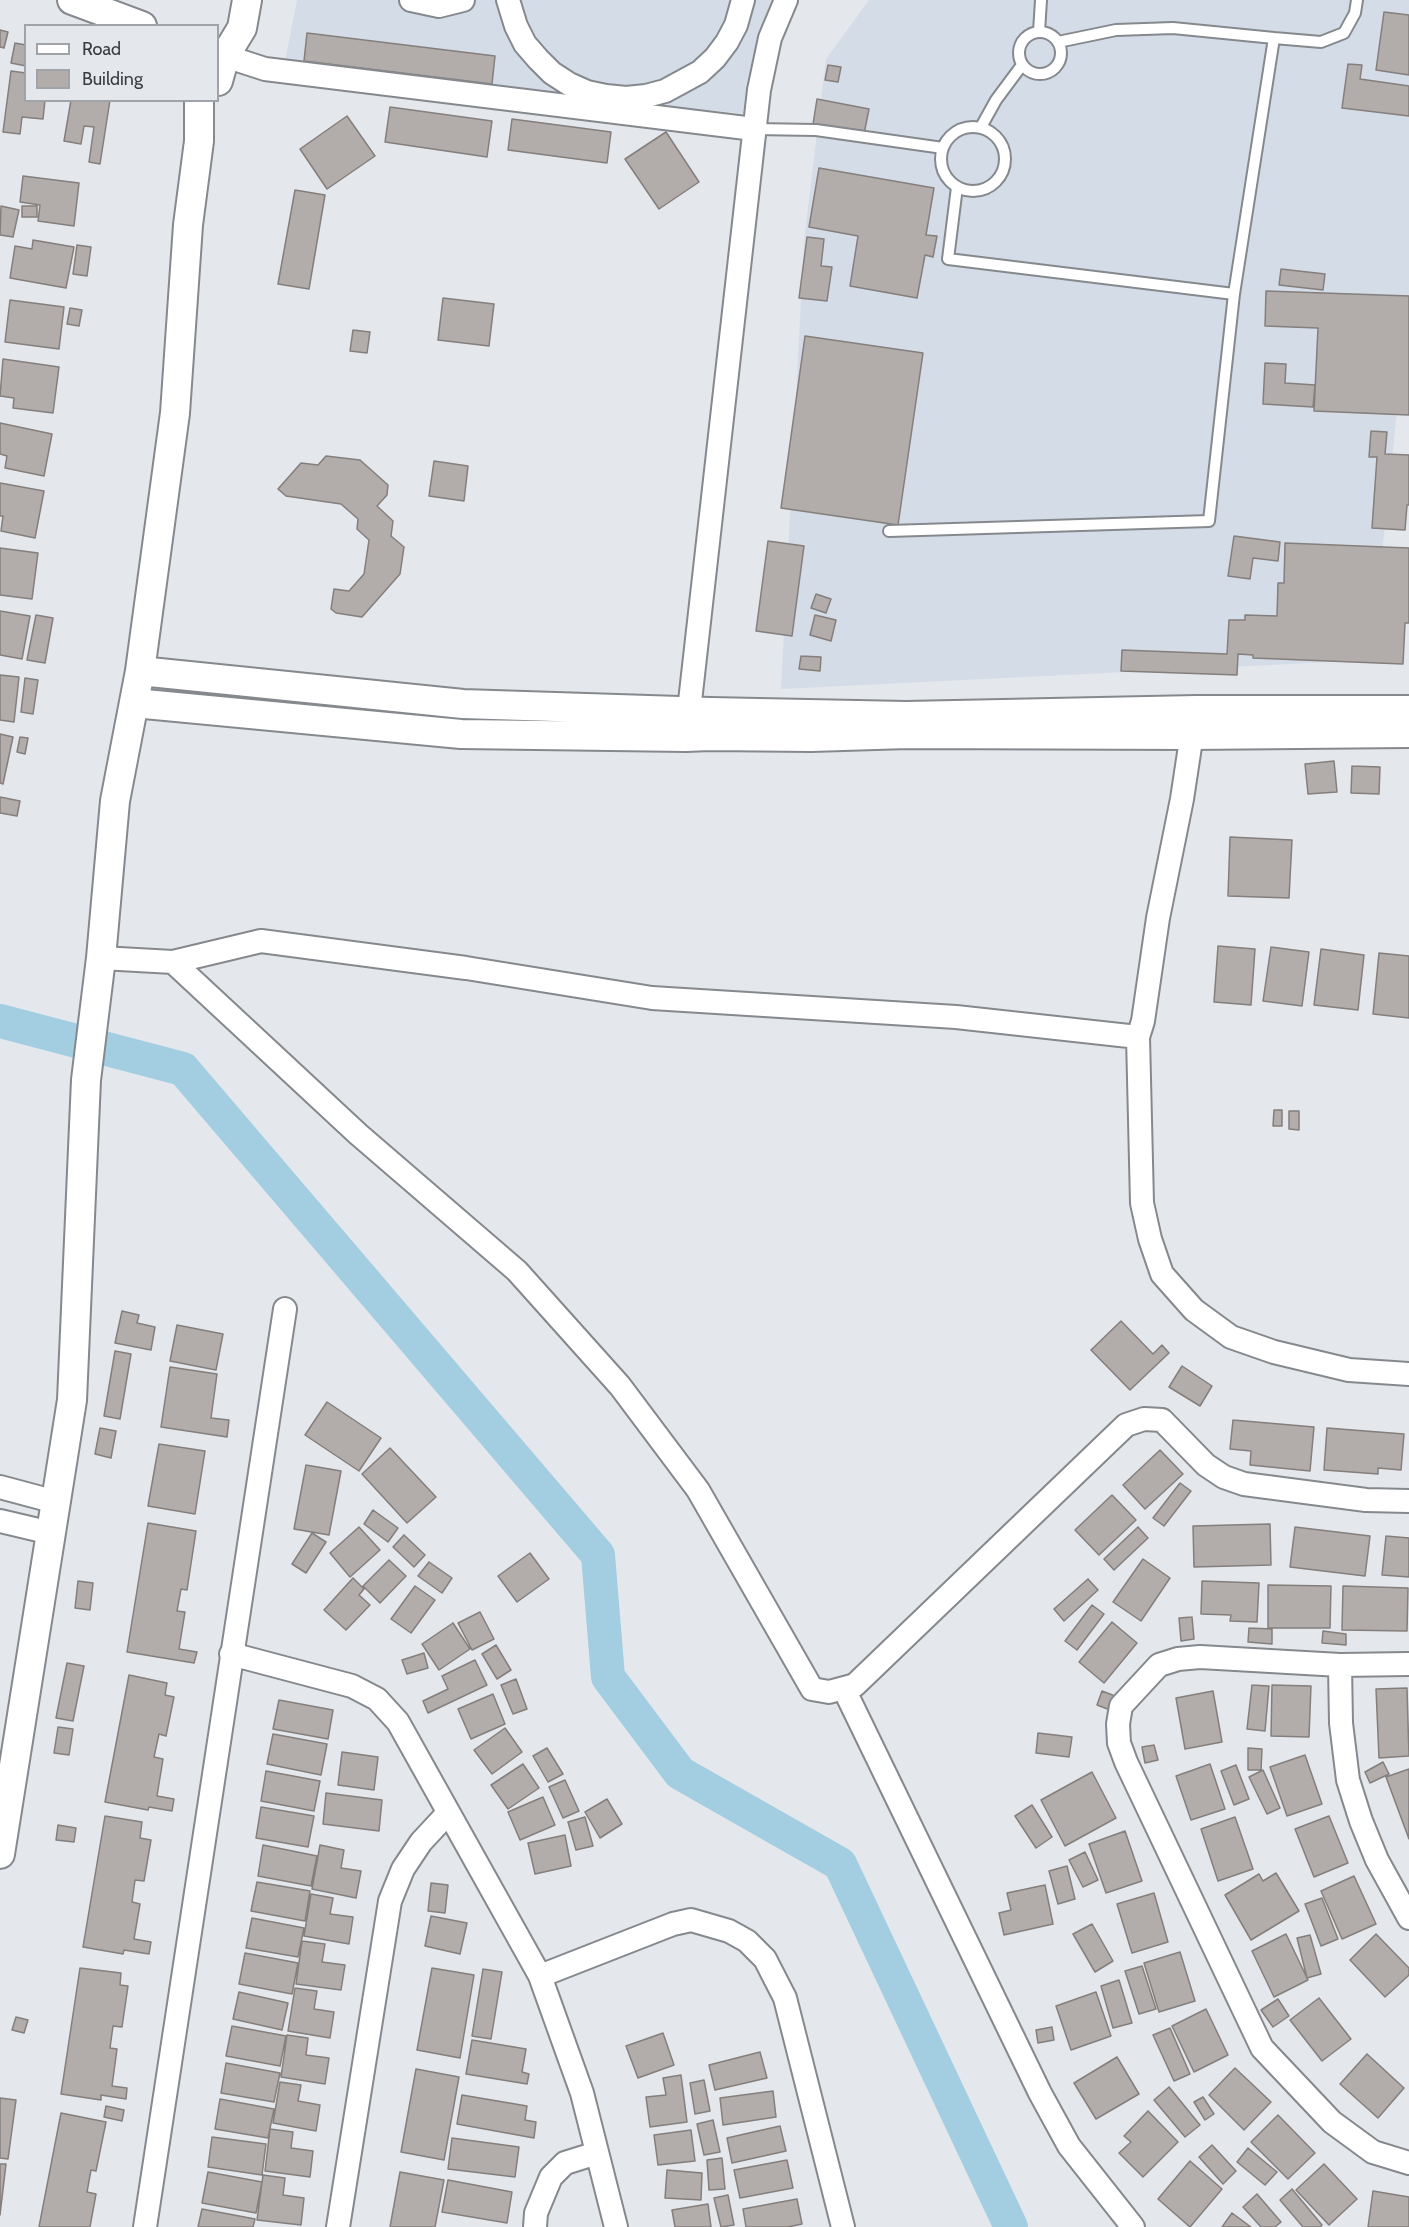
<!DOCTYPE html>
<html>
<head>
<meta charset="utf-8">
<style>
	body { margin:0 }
	#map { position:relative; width:1409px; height:2227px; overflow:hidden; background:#e4e8ed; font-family:Cabin,sans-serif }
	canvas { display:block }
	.legend { position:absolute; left:24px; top:24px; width:195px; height:78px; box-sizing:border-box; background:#e4e8ed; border:2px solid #a0a3a7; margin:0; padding:8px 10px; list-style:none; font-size:18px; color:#3a3b3d }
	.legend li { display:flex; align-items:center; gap:12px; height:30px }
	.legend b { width:30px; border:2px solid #a0a3a7 }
</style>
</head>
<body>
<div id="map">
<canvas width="1409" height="2227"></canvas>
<ul class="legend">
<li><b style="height:8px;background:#fff"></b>Road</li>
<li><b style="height:16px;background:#b2acaa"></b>Building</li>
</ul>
</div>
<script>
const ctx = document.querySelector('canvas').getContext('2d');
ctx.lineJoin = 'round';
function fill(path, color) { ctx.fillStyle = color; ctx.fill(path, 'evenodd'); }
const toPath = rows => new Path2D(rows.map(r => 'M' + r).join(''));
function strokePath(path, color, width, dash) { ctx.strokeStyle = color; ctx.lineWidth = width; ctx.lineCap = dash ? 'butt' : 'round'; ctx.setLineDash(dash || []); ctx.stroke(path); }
const built = toPath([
	[297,0,792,0,756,115,284,66],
	[869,0,1409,0,1409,296,1371,660,781,689,804,241,826,59]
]);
const river = toPath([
	[0,1021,183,1069,598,1555,608,1677,680,1773,840,1864,1011,2227]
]);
const building = toPath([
	[1384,12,1409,15,1409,75,1376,70,1384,12],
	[0,30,8,32,4,48,0,47,0,30],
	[307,33,495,56,492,84,304,61,307,33],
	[15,43,26,45,26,66,11,63,15,43],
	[1348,64,1362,65,1360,79,1409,86,1409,116,1342,108,1348,64],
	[828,65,841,67,838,82,825,80,828,65],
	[11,71,26,73,26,100,45,100,43,119,22,117,20,134,3,132,11,71],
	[817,99,869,109,864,134,813,124,817,99],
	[71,100,110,100,100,164,89,162,94,127,84,126,81,144,64,141,71,100],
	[390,107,492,121,487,157,385,142,390,107],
	[347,116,375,156,327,189,300,149,347,116],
	[512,119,611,132,607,163,508,150,512,119],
	[666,132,699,182,659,209,625,159,666,132],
	[819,168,934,188,926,235,937,236,933,257,925,255,917,298,850,286,858,236,809,227,819,168],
	[23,176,79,183,74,226,38,221,40,205,20,202,23,176],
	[295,190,325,195,309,289,278,284,295,190],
	[1,206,19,210,13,237,0,235,1,206],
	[22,206,37,206,37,217,22,217,22,206],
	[807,237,824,239,821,266,832,267,827,301,799,298,807,237],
	[33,240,74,247,66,288,10,278,15,246,32,249,33,240],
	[77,245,91,247,87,276,73,274,77,245],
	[1281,269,1325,274,1323,290,1279,285,1281,269],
	[1266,291,1409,296,1409,415,1314,411,1318,328,1265,326,1266,291],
	[443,298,494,304,489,346,438,340,443,298],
	[10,300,64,307,59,349,5,342,10,300],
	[70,308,82,310,79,326,67,324,70,308],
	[353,330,370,332,367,353,350,351,353,330],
	[805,336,923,353,898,525,781,508,805,336],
	[3,359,59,367,53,413,13,408,14,398,0,396,3,359],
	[1265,363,1286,364,1285,383,1315,385,1313,407,1263,404,1265,363],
	[0,423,52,434,44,476,5,468,7,456,0,454,0,423],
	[1371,431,1387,432,1385,454,1409,455,1409,505,1407,505,1405,530,1372,528,1377,457,1369,457,1371,431],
	[326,456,360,460,388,485,387,495,377,506,393,521,391,536,404,547,400,574,362,617,336,613,331,609,334,589,349,591,364,574,369,540,357,529,358,519,341,504,286,496,278,489,301,463,318,465,326,456],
	[434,461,468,466,464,501,429,496,434,461],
	[0,483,44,491,35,538,1,531,3,516,0,516,0,483],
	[1234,536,1280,542,1278,561,1253,558,1250,579,1228,576,1234,536],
	[768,541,804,546,792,636,756,631,768,541],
	[1285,543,1409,548,1409,623,1405,623,1403,664,1253,658,1253,655,1238,654,1237,675,1121,671,1122,650,1227,654,1229,620,1245,620,1245,615,1277,616,1278,583,1284,583,1285,543],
	[0,548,38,553,32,599,0,595,0,548],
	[816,594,831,599,826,613,811,608,816,594],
	[0,611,30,616,22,659,0,655,0,611],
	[36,615,53,618,45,663,27,660,36,615],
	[815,615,836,620,831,641,810,635,815,615],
	[801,656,821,657,820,671,799,669,801,656],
	[0,675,19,677,14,722,0,720,0,675],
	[25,678,38,680,33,714,21,712,25,678],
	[0,734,13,737,3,784,0,783,0,734],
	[20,737,28,738,25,754,17,752,20,737],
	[1334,761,1337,792,1308,794,1305,764,1334,761],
	[1352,766,1380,767,1379,794,1351,793,1352,766],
	[0,797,20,801,17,816,0,813,0,797],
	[1230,837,1292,840,1289,898,1228,896,1230,837],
	[1218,946,1255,949,1251,1005,1214,1002,1218,946],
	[1271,947,1309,952,1302,1006,1263,1001,1271,947],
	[1321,949,1364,955,1358,1010,1314,1005,1321,949],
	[1379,953,1409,956,1409,1018,1373,1014,1379,953],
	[1274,1110,1282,1110,1282,1126,1273,1126,1274,1110],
	[1289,1111,1299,1111,1299,1130,1289,1129,1289,1111],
	[122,1311,139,1315,137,1323,155,1327,151,1350,115,1343,122,1311],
	[1121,1321,1153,1354,1162,1345,1169,1353,1130,1390,1091,1350,1121,1321],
	[177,1325,223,1334,216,1370,170,1361,177,1325],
	[115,1351,131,1354,120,1419,104,1416,115,1351],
	[1182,1366,1212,1386,1200,1406,1169,1387,1182,1366],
	[170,1367,217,1374,211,1418,229,1420,227,1437,161,1427,170,1367],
	[327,1402,381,1438,359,1471,305,1435,327,1402],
	[1233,1420,1314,1427,1310,1471,1250,1465,1251,1451,1230,1449,1233,1420],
	[100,1428,116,1431,111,1458,95,1454,100,1428],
	[1327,1428,1404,1434,1401,1470,1378,1468,1378,1474,1324,1470,1327,1428],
	[159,1444,205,1451,195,1514,148,1506,159,1444],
	[390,1448,436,1497,407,1523,362,1474,390,1448],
	[1160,1450,1183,1474,1145,1509,1123,1485,1160,1450],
	[306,1465,341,1471,329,1535,294,1529,306,1465],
	[1180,1483,1191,1491,1164,1526,1153,1518,1180,1483],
	[1112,1495,1136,1520,1099,1555,1075,1530,1112,1495],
	[373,1510,398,1528,388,1542,364,1524,373,1510],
	[148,1523,196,1531,187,1590,181,1589,177,1611,185,1612,179,1649,197,1652,194,1663,127,1652,148,1523],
	[1270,1524,1271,1565,1194,1567,1193,1526,1270,1524],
	[359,1527,380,1550,350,1577,330,1553,359,1527],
	[1138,1527,1148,1538,1114,1570,1104,1559,1138,1527],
	[1295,1527,1370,1536,1365,1576,1290,1567,1295,1527],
	[312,1533,326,1542,306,1573,292,1564,312,1533],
	[404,1535,425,1555,414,1567,393,1547,404,1535],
	[1386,1536,1409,1538,1409,1577,1382,1575,1386,1536],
	[530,1553,549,1579,517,1602,498,1576,530,1553],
	[1143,1559,1170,1578,1141,1621,1113,1602,1143,1559],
	[389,1560,406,1576,380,1603,363,1586,389,1560],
	[429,1562,452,1578,442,1593,418,1576,429,1562],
	[353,1578,364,1589,359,1595,370,1605,346,1630,324,1610,353,1578],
	[1088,1579,1098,1590,1064,1621,1054,1609,1088,1579],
	[78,1581,93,1583,90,1610,75,1608,78,1581],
	[1202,1581,1259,1583,1257,1622,1230,1621,1231,1615,1201,1614,1202,1581],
	[1268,1585,1331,1586,1330,1628,1268,1628,1268,1585],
	[415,1586,435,1600,411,1633,391,1619,415,1586],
	[1343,1586,1408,1588,1407,1631,1342,1630,1343,1586],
	[1092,1605,1104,1614,1077,1650,1065,1641,1092,1605],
	[480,1612,494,1639,472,1650,458,1623,480,1612],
	[1192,1617,1194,1639,1181,1641,1179,1618,1192,1617],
	[1112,1622,1137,1643,1104,1683,1079,1662,1112,1622],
	[453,1623,470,1649,439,1670,422,1644,453,1623],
	[1249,1628,1272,1629,1272,1644,1248,1642,1249,1628],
	[1323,1631,1346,1634,1346,1645,1322,1643,1323,1631],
	[496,1645,511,1670,497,1679,482,1654,496,1645],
	[424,1653,428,1668,407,1674,402,1660,424,1653],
	[475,1660,487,1685,428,1713,423,1701,448,1689,442,1676,475,1660],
	[67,1663,84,1666,73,1721,56,1718,67,1663],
	[129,1675,167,1683,165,1695,174,1697,166,1736,159,1734,154,1757,163,1759,157,1796,174,1799,172,1811,149,1807,148,1810,105,1802,129,1675],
	[516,1679,527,1709,513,1714,501,1685,516,1679],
	[1252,1685,1269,1686,1265,1731,1247,1729,1252,1685],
	[1272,1685,1311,1686,1309,1737,1271,1736,1272,1685],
	[1407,1688,1409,1756,1379,1758,1376,1689,1407,1688],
	[1102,1691,1115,1696,1110,1710,1097,1705,1102,1691],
	[1213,1691,1222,1742,1185,1749,1176,1698,1213,1691],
	[493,1694,505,1724,471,1739,458,1709,493,1694],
	[279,1700,333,1710,328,1739,273,1729,279,1700],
	[58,1727,73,1729,69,1755,54,1753,58,1727],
	[505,1728,522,1752,492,1774,474,1750,505,1728],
	[1038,1733,1072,1737,1069,1757,1036,1753,1038,1733],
	[273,1734,327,1744,321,1775,267,1764,273,1734],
	[1154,1745,1158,1760,1145,1763,1142,1747,1154,1745],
	[547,1748,563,1774,548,1782,533,1756,547,1748],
	[1248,1748,1262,1749,1261,1770,1248,1770,1248,1748],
	[342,1752,378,1757,374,1790,338,1785,342,1752],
	[1305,1755,1322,1804,1287,1816,1270,1767,1305,1755],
	[1383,1762,1389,1774,1370,1783,1365,1772,1383,1762],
	[523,1764,539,1788,508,1809,491,1785,523,1764],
	[1210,1764,1225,1809,1191,1820,1176,1776,1210,1764],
	[1236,1765,1249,1799,1234,1805,1221,1771,1236,1765],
	[1409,1769,1409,1839,1386,1777,1409,1769],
	[1263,1770,1280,1808,1267,1814,1249,1777,1263,1770],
	[266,1771,320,1781,314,1811,261,1801,266,1771],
	[1092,1772,1116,1818,1065,1846,1041,1800,1092,1772],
	[565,1780,579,1811,563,1818,549,1787,565,1780],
	[326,1793,382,1800,379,1831,323,1824,326,1793],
	[543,1797,555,1825,520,1840,508,1812,543,1797],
	[607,1799,622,1824,600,1838,585,1812,607,1799],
	[1032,1805,1052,1837,1036,1848,1015,1816,1032,1805],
	[261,1807,314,1816,308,1847,256,1838,261,1807],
	[105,1816,142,1822,140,1838,151,1840,144,1881,135,1880,132,1902,140,1904,134,1939,151,1942,149,1954,124,1950,123,1954,83,1947,105,1816],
	[1329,1816,1348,1863,1314,1877,1295,1829,1329,1816],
	[585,1817,593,1846,576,1850,568,1822,585,1817],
	[1235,1817,1253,1869,1218,1881,1201,1829,1235,1817],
	[58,1825,76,1828,74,1842,56,1840,58,1825],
	[1125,1831,1142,1881,1106,1893,1089,1844,1125,1831],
	[565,1835,571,1866,535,1874,528,1843,565,1835],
	[263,1845,317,1856,311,1886,258,1876,263,1845],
	[320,1845,344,1850,341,1868,361,1871,356,1898,312,1889,320,1845],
	[1085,1852,1098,1880,1083,1887,1069,1860,1085,1852],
	[1067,1866,1075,1899,1058,1904,1049,1871,1067,1866],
	[1276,1873,1299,1911,1251,1940,1225,1895,1259,1874,1263,1881,1276,1873],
	[1354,1876,1376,1924,1342,1939,1321,1891,1354,1876],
	[257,1882,310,1891,305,1921,251,1911,257,1882],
	[431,1883,448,1885,445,1913,428,1911,431,1883],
	[1045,1885,1053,1924,1004,1935,999,1913,1011,1910,1007,1893,1045,1885],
	[1154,1893,1168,1942,1132,1953,1117,1904,1154,1893],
	[311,1894,333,1898,330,1914,353,1917,349,1944,304,1936,311,1894],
	[1322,1898,1338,1939,1321,1946,1305,1904,1322,1898],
	[431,1916,467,1923,460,1954,425,1946,431,1916],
	[252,1918,304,1928,298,1957,246,1948,252,1918],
	[1092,1924,1113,1961,1095,1972,1073,1934,1092,1924],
	[1286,1934,1308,1980,1274,1997,1252,1951,1286,1934],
	[1376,1934,1409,1968,1409,1975,1385,1997,1350,1960,1376,1934],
	[1310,1935,1321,1974,1307,1978,1297,1938,1310,1935],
	[302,1941,325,1944,322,1962,345,1965,341,1990,296,1984,302,1941],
	[1180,1952,1195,2001,1159,2012,1144,1963,1180,1952],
	[245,1953,298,1963,292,1994,239,1984,245,1953],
	[1142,1966,1156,2009,1139,2014,1125,1971,1142,1966],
	[80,1968,121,1973,120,1985,128,1986,122,2027,113,2026,110,2048,117,2049,112,2086,127,2088,126,2099,101,2095,101,2100,61,2094,80,1968],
	[432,1968,474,1975,460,2058,417,2050,432,1968],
	[483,1969,502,1972,491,2039,472,2036,483,1969],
	[1119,1980,1132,2023,1113,2028,1101,1986,1119,1980],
	[295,1988,317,1991,314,2009,334,2012,330,2038,288,2031,295,1988],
	[239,1992,288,2003,282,2030,233,2019,239,1992],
	[1096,1992,1111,2036,1071,2050,1056,2006,1096,1992],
	[1319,1998,1351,2039,1322,2061,1290,2020,1319,1998],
	[1278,1999,1289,2016,1273,2027,1261,2010,1278,1999],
	[1206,2009,1228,2055,1194,2072,1172,2026,1206,2009],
	[16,2017,28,2020,24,2033,12,2030,16,2017],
	[232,2026,286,2036,280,2066,226,2056,232,2026],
	[1052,2027,1054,2040,1038,2043,1036,2030,1052,2027],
	[1170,2028,1190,2074,1174,2081,1153,2035,1170,2028],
	[663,2033,674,2065,638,2078,626,2046,663,2033],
	[287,2035,308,2038,306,2055,329,2058,325,2084,281,2077,287,2035],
	[472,2040,526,2049,522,2072,529,2074,527,2084,466,2074,472,2040],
	[760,2052,767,2078,715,2090,709,2065,760,2052],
	[1367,2054,1404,2088,1378,2118,1340,2084,1367,2054],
	[1117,2057,1139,2094,1096,2119,1074,2083,1117,2057],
	[226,2063,280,2073,274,2102,221,2093,226,2063],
	[1235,2068,1271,2102,1244,2130,1209,2095,1235,2068],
	[416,2069,459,2077,444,2160,401,2152,416,2069],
	[681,2075,687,2122,650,2127,646,2097,666,2095,663,2078,681,2075],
	[704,2080,710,2111,695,2114,690,2083,704,2080],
	[280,2082,301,2085,298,2101,320,2105,316,2131,273,2123,280,2082],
	[1169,2087,1200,2125,1185,2137,1154,2100,1169,2087],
	[773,2091,776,2117,723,2125,720,2098,773,2091],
	[462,2095,527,2106,525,2120,536,2122,534,2138,457,2124,462,2095],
	[1203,2097,1214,2114,1205,2120,1194,2102,1203,2097],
	[0,2098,16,2100,8,2159,0,2158,0,2098],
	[220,2099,274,2109,268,2138,215,2129,220,2099],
	[106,2106,124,2110,122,2121,104,2117,106,2106],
	[1148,2111,1178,2142,1143,2177,1119,2153,1131,2142,1124,2136,1148,2111],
	[61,2113,106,2122,96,2171,91,2170,87,2192,96,2194,90,2227,39,2227,61,2113],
	[1278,2115,1315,2153,1288,2179,1251,2142,1278,2115],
	[713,2120,720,2152,704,2155,697,2124,713,2120],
	[780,2126,786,2151,732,2163,727,2138,780,2126],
	[270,2129,293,2132,291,2148,313,2151,310,2177,265,2171,270,2129],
	[691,2130,695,2161,658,2165,654,2135,691,2130],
	[212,2137,266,2144,262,2175,208,2167,212,2137],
	[452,2138,519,2147,515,2177,448,2169,452,2138],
	[1212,2145,1236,2171,1223,2184,1199,2157,1212,2145],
	[1248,2148,1277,2172,1265,2185,1237,2162,1248,2148],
	[722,2158,725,2189,709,2190,707,2160,722,2158],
	[787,2160,793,2188,740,2198,734,2170,787,2160],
	[1190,2161,1222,2189,1190,2227,1158,2199,1190,2161],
	[0,2164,6,2164,0,2215,0,2164],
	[1324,2164,1357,2199,1329,2225,1296,2190,1324,2164],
	[667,2170,702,2173,701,2200,665,2198,667,2170],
	[208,2172,262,2182,256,2213,202,2203,208,2172],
	[400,2172,444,2180,435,2227,390,2227,400,2172],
	[263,2175,285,2178,283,2195,304,2198,301,2225,257,2220,263,2175],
	[448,2180,512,2192,507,2223,442,2212,448,2180],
	[1292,2189,1322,2225,1320,2227,1303,2227,1280,2200,1292,2189],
	[1373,2191,1409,2197,1409,2227,1368,2227,1373,2191],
	[1257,2194,1281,2222,1275,2227,1261,2227,1243,2207,1257,2194],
	[728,2195,734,2225,721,2227,714,2198,728,2195],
	[797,2199,802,2224,788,2227,746,2227,743,2209,797,2199],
	[708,2204,711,2227,675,2227,672,2210,708,2204],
	[202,2209,255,2219,253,2227,198,2227,202,2209],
	[1232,2213,1251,2227,1222,2227,1232,2213]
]);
const service = toPath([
	[1039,32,1041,0],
	'1019 53a21 21 0 1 1 42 0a21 21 0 1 1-42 0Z',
	[1274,38,1321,42,1344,33,1355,13,1357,0],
	[1058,42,1116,30,1173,28,1274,38,1234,294],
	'941 159a32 32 0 1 1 64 0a32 32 0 1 1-64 0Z',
	[981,127,996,100,1022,65],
	[754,129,816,130,943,148],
	[889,531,1209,521,1234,294,948,259,957,187]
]);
const minor = toPath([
	[411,0,439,6,463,0],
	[508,0,516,26,525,44,538,59,552,73,569,84,587,92,606,96,626,98,646,96,665,91,700,72,715,58,727,42,736,25,743,0],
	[225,56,265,69,754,129],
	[1194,720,1182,799,1158,918,1143,1021,1138,1037,1142,1203,1150,1239,1162,1274,1194,1310,1231,1337,1274,1352,1349,1370,1409,1374],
	[687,728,759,90,770,38,786,0],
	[101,958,173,962,358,1134,517,1271,620,1386,698,1490,812,1689,829,1692,855,1685,1126,1425,1144,1419,1162,1420,1206,1465,1224,1477,1244,1484,1366,1500,1409,1501],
	[173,962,261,941,466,968,652,998,956,1017,1138,1037],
	[0,1487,56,1502],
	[0,1521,51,1533],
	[231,1654,352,1686,377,1699,398,1722,540,1976,582,2093,616,2227],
	[1409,1664,1340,1665,1200,1657,1178,1659,1159,1665,1121,1706,1118,1724,1119,1743,1126,1762,1262,2048,1332,2122,1373,2152,1409,2163],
	[1340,1665,1341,1723,1348,1780,1361,1821,1377,1860,1409,1918],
	[844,1689,1040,2093,1069,2146,1133,2227],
	[540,1976,673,1924,691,1920,729,1931,747,1941,765,1959,785,1998,843,2227],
	[145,2227,285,1309],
	[338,2227,390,1901,403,1869,421,1842,448,1813],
	[535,2227,536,2213,551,2177,565,2163,597,2153]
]);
const tertiary = toPath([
	[72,0,142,26],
	[218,81,225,56,242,28,247,0],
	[140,671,463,704,710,712,906,716,1196,710,1409,710],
	[134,703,461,734,686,737,710,736,811,737,908,734,1190,735,1409,733],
	[0,1854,72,1400,86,1080,101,958,115,801,140,671,175,413,188,225,199,141,199,100]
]);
fill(built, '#d4dce7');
strokePath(river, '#a3cee2', 34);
fill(building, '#b2acaa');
strokePath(building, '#847e7c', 1.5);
strokePath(service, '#85898d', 14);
strokePath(minor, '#85898d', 26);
strokePath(tertiary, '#85898d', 32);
strokePath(service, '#fff', 10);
strokePath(minor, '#fff', 22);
strokePath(tertiary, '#fff', 28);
</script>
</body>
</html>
